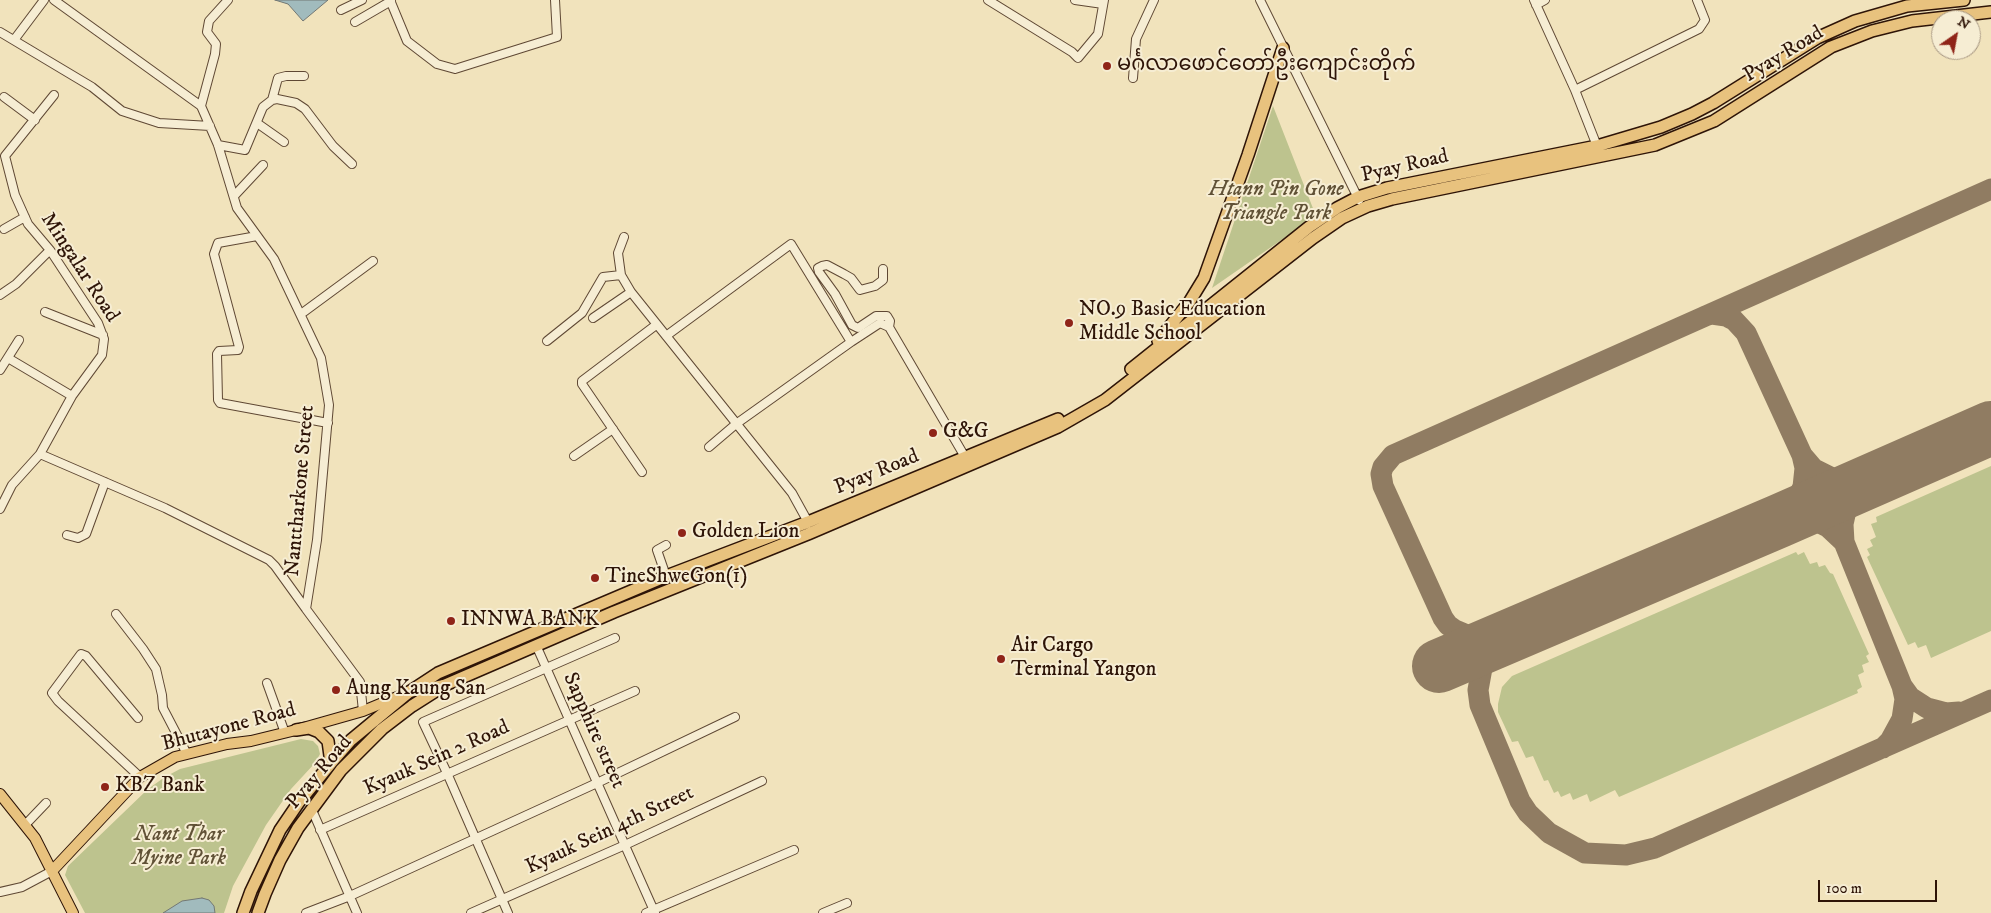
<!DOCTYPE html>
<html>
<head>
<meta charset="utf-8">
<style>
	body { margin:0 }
	#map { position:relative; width:1991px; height:913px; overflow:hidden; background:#f1e3bc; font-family:"IM FELL DW Pica",serif }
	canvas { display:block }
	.north { position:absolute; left:1931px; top:10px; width:50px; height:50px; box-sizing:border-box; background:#f6edd3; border:1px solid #a69681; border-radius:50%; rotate:33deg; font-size:14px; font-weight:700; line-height:20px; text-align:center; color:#2e1407 }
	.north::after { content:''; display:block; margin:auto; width:18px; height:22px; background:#8f2418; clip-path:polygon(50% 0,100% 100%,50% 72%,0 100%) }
	.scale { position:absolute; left:1818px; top:880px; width:119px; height:22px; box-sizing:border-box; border:2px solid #2e1407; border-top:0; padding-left:6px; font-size:15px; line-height:18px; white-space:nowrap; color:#2e1407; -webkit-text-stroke:4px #f6edd3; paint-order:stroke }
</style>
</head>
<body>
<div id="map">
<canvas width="1991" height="913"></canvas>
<div class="north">N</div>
<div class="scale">100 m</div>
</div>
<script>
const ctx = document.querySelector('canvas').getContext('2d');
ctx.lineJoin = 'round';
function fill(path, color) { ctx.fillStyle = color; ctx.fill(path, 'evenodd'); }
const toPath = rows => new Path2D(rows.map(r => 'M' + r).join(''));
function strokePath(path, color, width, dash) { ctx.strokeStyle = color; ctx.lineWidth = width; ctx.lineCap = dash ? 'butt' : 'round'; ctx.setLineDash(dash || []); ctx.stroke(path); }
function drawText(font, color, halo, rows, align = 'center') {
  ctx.font = font + ' "IM FELL DW Pica","Noto Sans Myanmar",serif'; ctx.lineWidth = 4; ctx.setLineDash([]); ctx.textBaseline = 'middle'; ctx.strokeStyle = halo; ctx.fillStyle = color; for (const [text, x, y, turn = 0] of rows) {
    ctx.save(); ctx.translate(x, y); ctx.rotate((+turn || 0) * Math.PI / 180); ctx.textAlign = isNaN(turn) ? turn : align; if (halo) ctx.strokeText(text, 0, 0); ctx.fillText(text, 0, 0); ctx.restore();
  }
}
const green = toPath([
	[1273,106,1316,216,1212,288],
	[1991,466,1991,631,1931,658,1926,645,1918,648,1915,642,1908,645,1867,557,1870,555,1867,549,1873,546,1870,540,1876,537,1871,524,1877,522,1876,517],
	[1796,552,1798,555,1804,552,1810,564,1817,562,1819,567,1825,565,1830,573,1833,574,1869,654,1866,656,1869,662,1862,665,1864,672,1858,675,1862,687,1857,690,1858,693,1619,797,1615,790,1590,802,1587,794,1573,800,1570,793,1561,797,1558,791,1554,793,1548,780,1544,781,1533,756,1526,758,1518,741,1512,742,1498,712,1498,704,1502,687,1512,676],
	[301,739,313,741,318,746,320,754,315,763,291,789,266,825,233,886,224,913,85,913,65,875,68,866,148,789,165,777,180,769]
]);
const water = toPath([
	[275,0,328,0,303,21,288,4,275,0],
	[202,898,209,900,214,906,215,913,163,913,182,901,202,898]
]);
const taxiway = toPath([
	[1705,316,1712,314,1726,316,1734,320,1746,333,1802,455,1805,468,1803,487,1791,511,1779,521],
	[1802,455,1814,469,1836,480,1852,483,1869,482],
	[1781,520,1798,518,1814,520,1828,527,1844,542,1902,686,1905,699,1902,719,1890,741,1883,748],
	[1844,542,1843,524,1847,506,1859,489,1869,482],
	[1501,639,1474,638,1455,630,1448,625,1443,618,1383,486,1381,474,1383,467,1393,455,1991,189],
	[1501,639,1486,657,1482,668,1478,690,1480,705,1520,801,1528,813,1549,833,1585,853,1626,855,1655,848,1991,700],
	[1902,686,1910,697,1927,708,1946,713,1959,712]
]);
const runway = toPath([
	[1439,666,1779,521,1991,428]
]);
const minor = toPath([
	[54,0,201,106,218,145,237,208,274,259,321,358,329,405,317,540,306,609,360,682,363,711],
	[390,0,407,41,437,64,455,69,557,37,555,0],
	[988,0,1072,52,1078,58,1098,34,1104,0],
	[1075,0,1103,4],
	[1260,0,1359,200],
	[1534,0,1575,90,1597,146],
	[1536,5,1545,0],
	[341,10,362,0],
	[355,22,391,1],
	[0,32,92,87,122,111,159,123,210,126],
	[14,40,44,0],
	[1133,78,1136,39,1154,0],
	[1575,90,1699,29,1705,20,1697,0],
	[4,97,35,120],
	[272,100,278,78,286,76,304,76],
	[201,106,215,54,216,44,207,32,209,21,228,0],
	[257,123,284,142],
	[218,145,245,150,263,107,272,100,277,99,296,103,305,109,333,146,352,164],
	[234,196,263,165],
	[4,229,25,217],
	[257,236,218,243,214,254,239,347,238,350,219,351,217,354,218,400,220,403,328,423],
	[624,237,618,253,621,275,631,292,792,493,808,522],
	[883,269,883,280,875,286,860,290,851,278,844,274,827,265,822,266,818,268,819,272,835,294,852,325,858,328,876,316,887,316,890,321,889,327],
	[0,295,16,284,50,250],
	[45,312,103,335],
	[301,314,373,261],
	[593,318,631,292],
	[666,336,791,244,851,342],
	[547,341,582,313,603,277,621,275],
	[8,358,72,396],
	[0,370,19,340],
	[709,447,736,424,851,342,880,323,889,327,965,457],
	[40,454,165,508,269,560,275,566,306,609],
	[574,456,613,429],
	[642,472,582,384,582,381,656,325],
	[0,509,12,485,40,454,72,396,102,355,104,339,98,323,50,250,28,224,15,195,5,156,54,95],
	[67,535,78,538,86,534,105,482],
	[666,545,657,550,666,576],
	[116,614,143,649,156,669,162,695,163,708,187,754],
	[536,645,655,913],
	[267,683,285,733],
	[138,718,86,656,81,654,52,693,58,701,140,777],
	[312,810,357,913],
	[25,825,46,803],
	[320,830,635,691],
	[0,892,22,887,52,871],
	[306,913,350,896,597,783,735,717],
	[471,913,625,845,762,781],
	[508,913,447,773,423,722,615,638],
	[646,913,794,850],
	[823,913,847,903]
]);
const major = toPath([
	[0,794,35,838,73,913],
	[52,871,140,777,175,757,227,744,251,741,296,730,363,711,409,692,444,685]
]);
const highway = toPath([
	[1158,341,1190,301,1204,278,1248,155,1283,48],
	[1131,369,1309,227,1337,208,1358,197,1387,188,1597,146,1661,127,1692,114,1713,103,1817,38,1855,21,1907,6,1964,0],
	[296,730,309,728,319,732,328,741,331,763],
	[243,913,251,891,280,830,299,802,331,763,351,740,409,692,438,673,669,575,808,522,1058,419],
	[258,913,265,894,280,860,298,828,341,770,382,729,412,706,445,685,614,612,808,534,1058,427,1105,400,1313,238,1342,218,1368,206,1392,199,1655,145,1714,121,1831,47,1872,31,1912,21,1991,12]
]);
const markers = [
	[1107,66,5,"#8f2418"],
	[1069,323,5,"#8f2418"],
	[933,433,5,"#8f2418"],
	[682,533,5,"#8f2418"],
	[595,578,5,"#8f2418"],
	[451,621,5,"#8f2418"],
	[1001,659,5,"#8f2418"],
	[336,690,5,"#8f2418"],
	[105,787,5,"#8f2418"]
];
const streetNames = [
	["Pyay Road",1784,55,-31],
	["Pyay Road",1405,167,-13],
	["Mingalar Road",79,268,57],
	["Pyay Road",877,473,-22],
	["Nanttharkone Street",301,491,-85],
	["Bhutayone Road",229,728,-15],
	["Sapphire street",593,731,66],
	["Kyauk Sein 2 Road",437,759,-24],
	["Pyay Road",320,773,-50],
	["Kyauk Sein 4th Street",610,831,-25]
];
const poiNames = [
	["မင်္ဂလာဖောင်တော်ဦးကျောင်းတိုက်",1117,66],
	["NO.9 Basic Education",1079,311],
	["Middle School",1079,335],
	["G&G",943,433],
	["Golden Lion",692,533],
	["TineShweGon(1)",605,578],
	["INNWA BANK",461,621],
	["Air Cargo",1011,647],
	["Terminal Yangon",1011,671],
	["Aung Kaung San",346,690],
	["KBZ Bank",115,787]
];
const parkNames = [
	["Htann Pin Gone",1276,191],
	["Triangle Park",1276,215],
	["Nant Thar",179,836],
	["Myine Park",179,860]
];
fill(green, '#bdc38e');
fill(water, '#a1bbbd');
strokePath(water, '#737874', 1);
strokePath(taxiway, '#907c62', 21);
strokePath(runway, '#907c62', 54);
strokePath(minor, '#5f4834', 10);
strokePath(major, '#2e1407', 12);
strokePath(highway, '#2e1407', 14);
strokePath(minor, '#f6edd3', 8);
strokePath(major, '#e8c27e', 10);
strokePath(highway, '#e8c27e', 11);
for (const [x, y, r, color] of markers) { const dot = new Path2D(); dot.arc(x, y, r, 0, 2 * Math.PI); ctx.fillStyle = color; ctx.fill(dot); strokePath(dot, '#f6edd3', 2); }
drawText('21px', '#2e1407', '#f6edd3', streetNames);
drawText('21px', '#2e1407', '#f6edd3', poiNames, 'left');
drawText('italic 21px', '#605136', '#f6edd3', parkNames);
</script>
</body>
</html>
